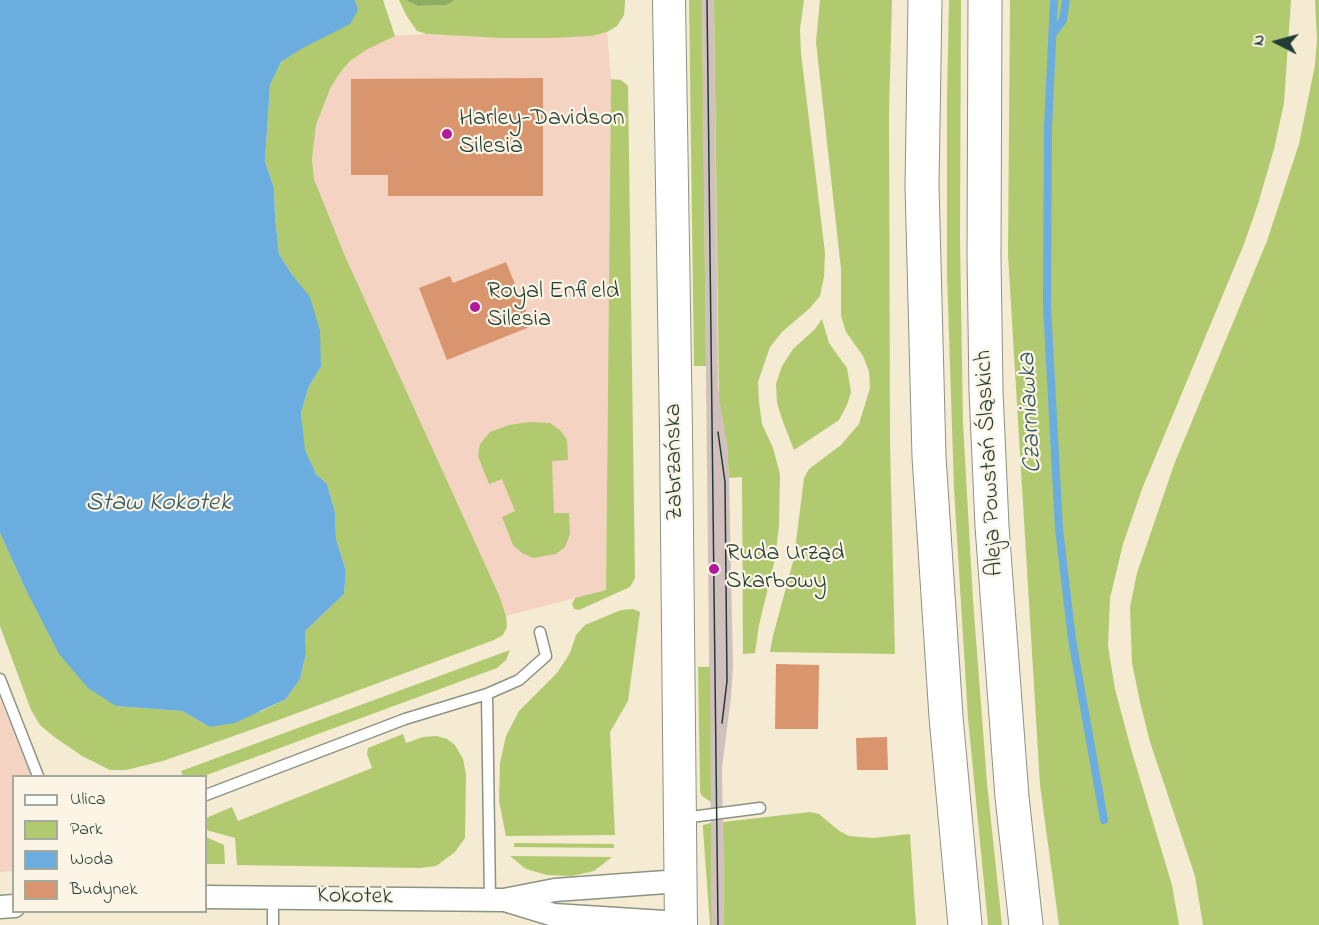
<!DOCTYPE html>
<html>
<head>
<meta charset="utf-8">
<style>
	body { margin:0 }
	#map { position:relative; width:1319px; height:925px; overflow:hidden; background:#f4ebd2; font-family:"Indie Flower",sans-serif }
	canvas { display:block }
	.legend { position:absolute; left:12px; top:775px; width:195px; height:138px; box-sizing:border-box; background:#fcf5e5; border:2px solid #a4ab9e; margin:0; padding:8px 10px; list-style:none; font-size:18px; color:#1f3d34 }
	.legend li { display:flex; align-items:center; gap:12px; height:30px }
	.legend b { width:30px; border:2px solid #a4ab9e }
	.north { position:absolute; left:1247px; top:12px; width:60px; height:60px; -webkit-text-stroke:4px #fcf5e5; paint-order:stroke; rotate:276deg; font-size:16px; font-weight:700; line-height:24px; text-align:center; color:#1f3d34 }
	.north::after { content:''; display:block; margin:auto; width:21px; height:27px; background:#1f3d34; clip-path:polygon(50% 0,100% 100%,50% 72%,0 100%) }
</style>
</head>
<body>
<div id="map">
<canvas width="1319" height="925"></canvas>
<ul class="legend">
<li><b style="height:8px;background:#fff"></b>Ulica</li>
<li><b style="height:16px;background:#b1ca6f"></b>Park</li>
<li><b style="height:16px;background:#6cade0"></b>Woda</li>
<li><b style="height:16px;background:#d8956e"></b>Budynek</li>
</ul>
<div class="north">N</div>
</div>
<script>
const ctx = document.querySelector('canvas').getContext('2d');
ctx.lineJoin = 'round';
function fill(path, color) { ctx.fillStyle = color; ctx.fill(path, 'evenodd'); }
const toPath = rows => new Path2D(rows.map(r => 'M' + r).join(''));
function strokePath(path, color, width, dash) { ctx.strokeStyle = color; ctx.lineWidth = width; ctx.lineCap = dash ? 'butt' : 'round'; ctx.setLineDash(dash || []); ctx.stroke(path); }
function drawText(font, color, halo, rows, align = 'center') {
  ctx.font = font + ' "Indie Flower",sans-serif'; ctx.lineWidth = 4.5; ctx.setLineDash([]); ctx.textBaseline = 'middle'; ctx.strokeStyle = halo; ctx.fillStyle = color; for (const [text, x, y, turn = 0] of rows) {
    ctx.save(); ctx.translate(x, y); ctx.rotate((+turn || 0) * Math.PI / 180); ctx.textAlign = isNaN(turn) ? turn : align; if (halo) ctx.strokeText(text, 0, 0); ctx.fillText(text, 0, 0); ctx.restore();
  }
}
const built = toPath([
	[607,32,611,79,606,590,506,616,499,595,345,256,314,179,312,159,316,125,330,89,339,74,350,61,366,50,395,36,427,34,499,38,592,36],
	[0,699,31,776,14,776,13,871,0,872]
]);
const industrial = toPath([
	[702,0,714,0,718,387,727,445,729,478,733,667,731,697,722,768,724,925,712,925]
]);
const green = toPath([
	[355,0,383,0,395,36,366,50,350,61,339,74,330,89,316,125,312,159,314,179,345,256,499,595,506,616,507,627,503,635,494,640,273,722,163,761,126,770,110,770,82,756,53,736,40,725,31,710,0,626,0,533,25,588,116,706,182,711,210,727,262,711,286,699,300,679,306,654,305,631,344,594,346,571,336,539,335,512,327,484,316,474,304,450,301,413,309,386,321,367,293,276,279,254,275,216,274,188,265,161,270,85,281,62,358,10],
	[399,0,405,0,418,6,447,5,455,0,625,0,625,3,624,15,617,26,607,32,592,36,553,38,499,38,427,34,417,31,406,15],
	[689,0,702,0,706,366,694,366],
	[714,0,804,0,800,29,801,53,825,253,824,277,820,296,810,308,782,332,770,347,758,382,759,402,762,424,773,448,780,474,779,526,775,559,759,625,755,653,743,654,742,477,729,478,727,445,719,397],
	[820,0,892,0,889,112,890,442,895,654,770,652,773,636,794,558,804,478,809,469,841,445,859,424,870,388,869,371,863,356,846,332,841,316,841,269,816,42],
	[949,0,961,0,960,238,963,423,973,600,987,783,1002,925,988,925,986,904,968,718,954,489,947,274,947,97],
	[1010,0,1291,0,1284,103,1274,149,1258,204,1244,244,1142,489,1123,544,1110,598,1108,646,1115,689,1131,749,1172,885,1179,925,1059,925,1040,785,1008,255],
	[1315,0,1319,0,1319,925,1203,925,1195,876,1150,742,1140,702,1132,663,1130,607,1137,573,1175,462,1267,241,1299,144,1315,65,1317,39],
	[611,79,621,80,628,86,635,578,630,587,579,610,574,609,572,604,575,598,606,590],
	[822,319,829,343,847,368,851,392,847,405,839,420,794,450,782,419,777,403,776,384,782,366,793,349,815,329],
	[530,422,550,423,561,431,567,440,568,460,552,461,554,513,569,513,570,534,565,547,556,554,533,558,522,553,513,545,502,517,515,511,502,479,489,484,478,456,480,444,490,432,509,425],
	[633,609,640,612,628,701,610,732,615,835,506,836,499,801,500,763,506,736,519,711,557,673,570,653,576,635,585,625,621,610],
	[510,650,506,660,497,668,486,672,204,776,183,776,181,771],
	[698,667,710,667,711,802,702,796,700,792],
	[403,734,406,743,423,737,437,736,447,739,455,745,463,759,466,774,465,838,455,852,436,866,421,868,237,865,235,838,206,830,206,818,232,807,238,821,372,768,367,754,368,748],
	[810,812,819,814,838,830,849,836,873,838,910,834,916,925,724,925,723,822],
	[711,823,712,925,710,925,703,829,703,825],
	[206,837,224,845,225,864,206,864],
	[514,843,614,844,614,848,514,847],
	[510,856,612,857,594,871,572,876,547,875,526,869]
]);
const forest = toPath([
	[405,0,455,0,447,5,418,6]
]);
const water = toPath([
	[0,0,355,0,358,10,350,24,301,49,281,62,270,85,265,161,274,188,275,216,279,254,293,276,310,297,320,331,321,367,309,386,301,413,305,450,316,474,327,484,335,512,336,539,346,571,344,594,305,631,306,654,300,679,286,699,235,723,210,727,182,711,116,706,88,688,59,654,25,588,0,533]
]);
const stream = toPath([
	[1054,0,1048,128,1047,306,1059,529,1072,639,1104,820],
	[1053,34,1063,20,1066,0]
]);
const building = toPath([
	[543,78,543,196,388,196,388,175,351,175,351,79],
	[506,262,532,326,447,360,419,288,450,276,453,283],
	[776,664,819,665,818,729,775,729],
	[887,737,888,770,857,770,856,738]
]);
const lane = toPath([
	[0,679,38,776],
	[206,795,405,719,487,694],
	[683,818,760,808],
	[490,900,487,694,519,680,546,656,540,632],
	[273,925,273,897]
]);
const street = toPath([
	[206,897,504,900,555,890,680,881],
	[508,901,554,915,680,923],
	[0,907,14,906]
]);
const secondary = toPath([
	[669,0,676,431,681,925]
]);
const primary = toPath([
	[925,0,922,185,929,457,946,717,965,925],
	[985,0,984,257,986,391,992,526,1012,797,1026,925]
]);
const tram = toPath([
	[707,0,718,925],
	[718,432,725,482,727,681,722,723]
]);
const markers = [
	[447,134,6,"#b5179e"],
	[475,307,6,"#b5179e"],
	[714,569,6,"#b5179e"]
];
const poiNames = [
	["Harley-Davidson",459,120],
	["Silesia",459,148],
	["Royal Enfield",487,293],
	["Silesia",487,321],
	["Ruda Urząd",726,555],
	["Skarbowy",726,583]
];
const streetNames = [
	["Zabrzańska",676,462,-91],
	["Aleja Powstań Śląskich",991,463,-93],
	["Kokotek",355,898,1]
];
const waterNames = [
	["Czarniawka",1032,413,-93],
	["Staw Kokotek",158,505]
];
fill(built, '#f5d3c2');
fill(industrial, '#d1c0bd');
fill(green, '#b1ca6f');
fill(forest, '#8cae62');
fill(water, '#6cade0');
strokePath(stream, '#6cade0', 8);
fill(building, '#d8956e');
strokePath(lane, '#8a9483', 13);
strokePath(street, '#8a9483', 25);
strokePath(secondary, '#8a9483', 34);
strokePath(primary, '#8a9483', 35);
strokePath(lane, '#fff', 10);
strokePath(street, '#fff', 22);
strokePath(secondary, '#fff', 32);
strokePath(primary, '#fff', 33);
strokePath(tram, '#1f3d34', 1.5);
for (const [x, y, r, color] of markers) { const dot = new Path2D(); dot.arc(x, y, r, 0, 2 * Math.PI); ctx.fillStyle = color; ctx.fill(dot); strokePath(dot, '#fcf5e5', 2); }
drawText('24px', '#1f3d34', '#fcf5e5', poiNames, 'left');
drawText('24px', '#1f3d34', '#fcf5e5', streetNames);
drawText('italic 26px', '#32595f', '#fcf5e5', waterNames);
</script>
</body>
</html>
